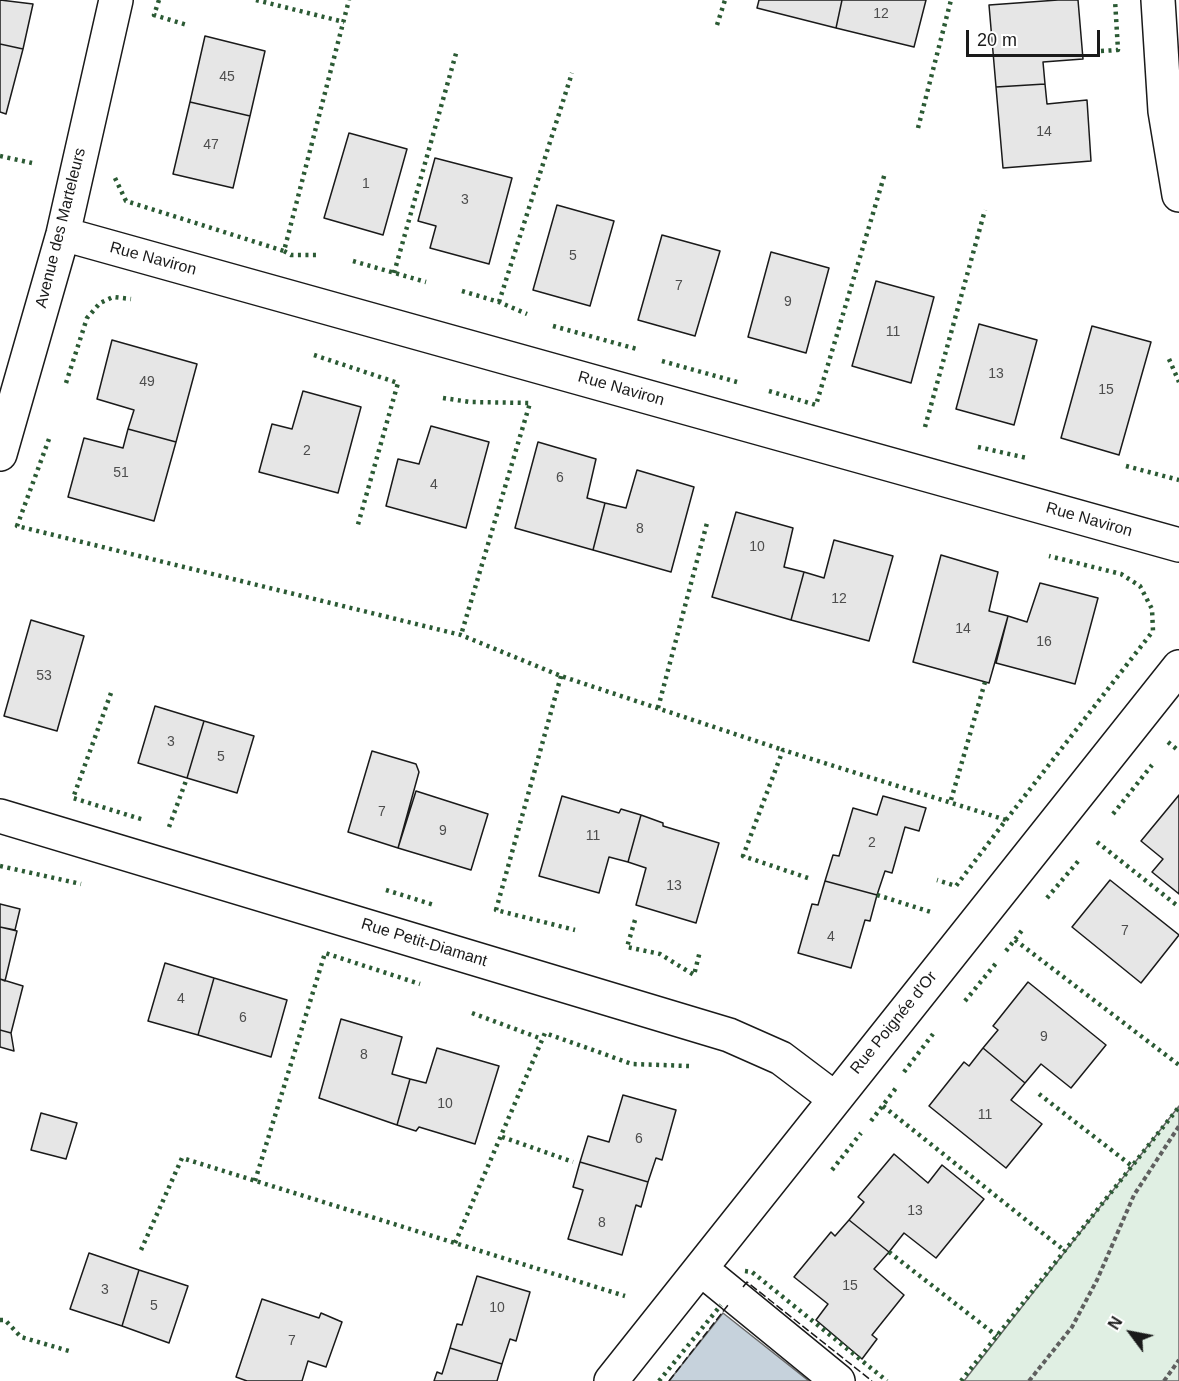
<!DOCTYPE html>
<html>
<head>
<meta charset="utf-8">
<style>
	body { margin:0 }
	#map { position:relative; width:1179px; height:1381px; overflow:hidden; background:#fff; font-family:Arial,sans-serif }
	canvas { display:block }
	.north { position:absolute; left:1101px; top:1303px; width:60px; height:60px; -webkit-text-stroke:4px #fff; paint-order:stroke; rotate:302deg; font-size:16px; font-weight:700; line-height:24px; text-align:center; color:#1a1a1a }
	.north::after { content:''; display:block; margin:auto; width:21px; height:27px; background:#1a1a1a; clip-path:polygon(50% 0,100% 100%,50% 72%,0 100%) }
	.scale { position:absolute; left:966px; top:30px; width:134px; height:27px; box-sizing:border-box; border:3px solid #1a1a1a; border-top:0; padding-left:8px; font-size:18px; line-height:21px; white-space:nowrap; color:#1a1a1a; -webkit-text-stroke:4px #fff; paint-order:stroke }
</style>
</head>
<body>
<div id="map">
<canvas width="1179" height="1381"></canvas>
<div class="north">N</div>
<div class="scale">20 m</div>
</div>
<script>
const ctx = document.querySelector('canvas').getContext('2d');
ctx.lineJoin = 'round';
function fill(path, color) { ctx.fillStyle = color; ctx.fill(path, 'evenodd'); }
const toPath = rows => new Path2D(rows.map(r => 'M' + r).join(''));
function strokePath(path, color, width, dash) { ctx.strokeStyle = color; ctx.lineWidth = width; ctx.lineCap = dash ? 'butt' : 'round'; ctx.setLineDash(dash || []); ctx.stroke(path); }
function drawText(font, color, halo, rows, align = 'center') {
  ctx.font = font + ' Arial,sans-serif'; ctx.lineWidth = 4.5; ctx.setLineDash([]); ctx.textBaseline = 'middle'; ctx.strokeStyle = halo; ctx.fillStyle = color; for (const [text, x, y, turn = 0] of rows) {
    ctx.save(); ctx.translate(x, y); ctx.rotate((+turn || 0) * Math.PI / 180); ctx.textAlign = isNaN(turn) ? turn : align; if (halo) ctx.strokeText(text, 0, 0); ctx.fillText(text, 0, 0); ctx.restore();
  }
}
const green = toPath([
	[1179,1106,1179,1381,964,1381,1179,1106]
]);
const water = toPath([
	[723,1313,809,1381,669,1381,723,1313]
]);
const building = toPath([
	[0,0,33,4,23,49,0,44,0,0],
	[759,0,842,0,836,28,757,8,759,0],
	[842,0,926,0,914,47,836,28,842,0],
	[1058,0,1078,0,1083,59,1043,62,1045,84,996,87,989,5,1058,0],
	[205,36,265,51,250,116,190,102,205,36],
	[0,44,23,49,6,114,0,112,0,44],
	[1045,84,1047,104,1087,100,1091,161,1003,168,996,87,1045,84],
	[190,102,250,116,233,188,173,174,190,102],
	[349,133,407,149,383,235,324,218,349,133],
	[435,158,512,178,489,264,430,248,436,226,418,221,435,158],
	[557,205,614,221,590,306,533,290,557,205],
	[662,235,720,251,695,336,638,320,662,235],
	[771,252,829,268,806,353,748,337,771,252],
	[876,281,934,297,911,383,852,366,876,281],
	[979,324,1037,340,1014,425,956,409,979,324],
	[1092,326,1151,342,1119,455,1061,438,1092,326],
	[112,340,197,364,176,442,128,429,134,410,97,399,112,340],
	[303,391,361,407,338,493,259,472,272,424,292,429,303,391],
	[431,426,489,442,466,528,386,506,398,459,419,464,431,426],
	[128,429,176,442,154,521,68,497,84,438,123,448,128,429],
	[538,442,596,459,587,498,605,503,593,550,515,528,538,442],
	[637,470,694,487,671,572,593,550,605,503,626,508,637,470],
	[736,512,793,528,784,567,804,572,791,620,712,597,736,512],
	[834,540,893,556,869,641,791,620,804,572,824,578,834,540],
	[941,555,998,572,989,611,1008,616,989,683,913,662,941,555],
	[1040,583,1098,598,1075,684,996,663,1008,616,1027,622,1040,583],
	[31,620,84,636,57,731,4,716,31,620],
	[155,706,204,721,187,778,138,763,155,706],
	[204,721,254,736,237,793,187,778,204,721],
	[372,751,416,764,419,772,398,848,348,832,372,751],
	[416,791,488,814,471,870,398,848,416,791],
	[1179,795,1179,894,1152,872,1163,859,1141,841,1179,795],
	[562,796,619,813,621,809,641,815,628,862,609,857,599,893,539,876,562,796],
	[883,796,926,808,919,831,905,827,892,873,885,871,877,895,825,881,833,855,839,856,853,808,877,815,883,796],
	[641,815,663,823,663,826,719,843,696,923,636,905,646,868,628,862,641,815],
	[1110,880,1179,935,1141,983,1072,927,1110,880],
	[825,881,877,895,870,921,865,920,851,968,798,953,812,904,818,905,825,881],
	[0,904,20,909,15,930,0,927,0,904],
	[0,927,17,931,5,981,0,979,0,927],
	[165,963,214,978,198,1035,148,1021,165,963],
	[214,978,287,1000,271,1057,198,1035,214,978],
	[0,979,23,986,11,1033,0,1030,0,979],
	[1028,982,1106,1045,1071,1088,1041,1064,1025,1083,983,1048,998,1030,993,1026,1028,982],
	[341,1019,402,1037,392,1074,410,1079,397,1125,319,1098,341,1019],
	[0,1030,11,1033,14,1051,0,1047,0,1030],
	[437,1048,499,1066,475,1144,419,1127,416,1131,397,1125,410,1079,426,1083,437,1048],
	[983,1048,1025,1083,1011,1100,1042,1124,1006,1168,929,1106,964,1062,969,1066,983,1048],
	[623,1095,676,1110,662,1160,656,1158,648,1182,580,1162,588,1136,609,1142,623,1095],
	[41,1113,77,1123,66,1159,31,1150,41,1113],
	[894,1154,928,1183,942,1165,984,1199,936,1258,904,1233,889,1252,849,1220,864,1202,858,1197,894,1154],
	[580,1162,648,1182,641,1207,636,1205,622,1255,568,1239,583,1190,573,1187,580,1162],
	[849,1220,889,1252,874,1269,904,1295,872,1335,877,1339,862,1359,816,1320,828,1304,794,1277,831,1232,835,1236,849,1220],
	[89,1253,139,1270,122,1326,70,1309,89,1253],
	[139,1270,188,1286,169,1343,122,1326,139,1270],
	[477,1276,530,1292,516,1341,510,1339,502,1364,450,1348,457,1324,462,1325,477,1276],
	[262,1299,319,1318,321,1313,342,1322,326,1367,308,1361,302,1381,247,1381,236,1377,262,1299],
	[450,1348,502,1364,497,1381,434,1381,437,1372,442,1374,450,1348]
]);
const path = toPath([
	[1029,1381,1072,1327,1097,1280,1134,1195,1179,1126],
	[1164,1381,1179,1360]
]);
const minor = toPath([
	[1158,0,1165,111,1179,195],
	[63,234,1179,545],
	[0,454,63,234,116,0],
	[0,816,729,1035,781,1058,834,1098],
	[701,1269,838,1381],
	[611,1381,1179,667]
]);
const hedge = toPath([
	[159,0,154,15,187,25],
	[256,0,344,22],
	[717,25,725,0],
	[1101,51,1118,50,1115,0],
	[918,128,951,0],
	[0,156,32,163],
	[115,178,126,201,284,251,349,0],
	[284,251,291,255,320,255],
	[353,261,426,282],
	[394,273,457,50],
	[462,291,499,302,527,314],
	[499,302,572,73],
	[553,326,637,349],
	[314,355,398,383,357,528],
	[1169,359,1179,382],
	[662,361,737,382],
	[66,383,87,318,100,303,113,297,131,299],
	[769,391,816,405,885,173],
	[443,398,470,402,530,403,461,635],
	[925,427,985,210],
	[49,439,17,526,461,635,561,676,783,750],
	[978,447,1027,458],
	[1126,466,1179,480],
	[561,676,496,910,575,930],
	[111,693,73,798,144,820],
	[658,708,707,523],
	[1168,742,1179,751],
	[951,800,985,682],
	[1113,814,1152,765],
	[1006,820,1153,631,1152,609,1140,586,1121,574,1049,556],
	[169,827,187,778],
	[1097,842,1179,907],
	[0,866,81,884],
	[808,878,743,856,783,750,1006,820,956,886,937,880],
	[386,890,434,905],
	[877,895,934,913],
	[1047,898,1080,859],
	[635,920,627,947,660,954,694,975,700,951],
	[1015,940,1179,1065],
	[1006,951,1023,929],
	[965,1001,997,962],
	[472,1013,542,1039],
	[904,1072,933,1034],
	[1039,1094,1132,1166],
	[883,1106,1065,1251],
	[871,1121,896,1088],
	[502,1137,573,1162],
	[832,1170,861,1133],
	[255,1181,325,953,420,984],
	[455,1243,545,1033,632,1064,689,1066],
	[141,1250,182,1158,625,1296],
	[889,1252,997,1336],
	[745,1271,752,1272,887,1381],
	[0,1320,5,1320,21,1337,69,1351],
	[659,1381,721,1305],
	[961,1381,1179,1107]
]);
const fence = toPath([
	[743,1287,747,1282,872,1381],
	[669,1381,728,1305]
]);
const numberNames = [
	["12",881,14],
	["45",227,77],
	["14",1044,132],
	["47",211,145],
	["1",366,184],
	["3",465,200],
	["5",573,256],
	["7",679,286],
	["9",788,302],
	["11",893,332],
	["13",996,374],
	["49",147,382],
	["15",1106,390],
	["2",307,451],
	["51",121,473],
	["6",560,478],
	["4",434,485],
	["8",640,529],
	["10",757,547],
	["12",839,599],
	["14",963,629],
	["16",1044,642],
	["53",44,676],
	["3",171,742],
	["5",221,757],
	["7",382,812],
	["9",443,831],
	["11",593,836],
	["2",872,843],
	["13",674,886],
	["7",1125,931],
	["4",831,937],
	["4",181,999],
	["6",243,1018],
	["9",1044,1037],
	["8",364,1055],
	["10",445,1104],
	["11",985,1115],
	["6",639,1139],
	["13",915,1211],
	["8",602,1223],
	["15",850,1286],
	["3",105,1290],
	["5",154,1306],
	["10",497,1308],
	["7",292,1341]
];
const streetNames = [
	["Avenue des Marteleurs",61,228,-76],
	["Rue Naviron",153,259,15],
	["Rue Naviron",621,389,16],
	["Rue Naviron",1089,520,16],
	["Rue Petit-Diamant",424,943,17],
	["Rue Poignée d'Or",894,1023,-51]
];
fill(green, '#e0efe3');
strokePath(green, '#6a6a6a', 1.5);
fill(water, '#c6d2dc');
strokePath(water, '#6a6a6a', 1.5);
fill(building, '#e6e6e6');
strokePath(building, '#1a1a1a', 1.5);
strokePath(minor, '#1a1a1a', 36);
strokePath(path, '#5f5f5f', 4, [4.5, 3]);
strokePath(minor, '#fff', 33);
strokePath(hedge, '#2b5a34', 4.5, [3, 4.5]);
strokePath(fence, '#1a1a1a', 1.5, [8, 3]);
drawText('14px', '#4d4d4d', null, numberNames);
drawText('16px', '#1a1a1a', '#fff', streetNames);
</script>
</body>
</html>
